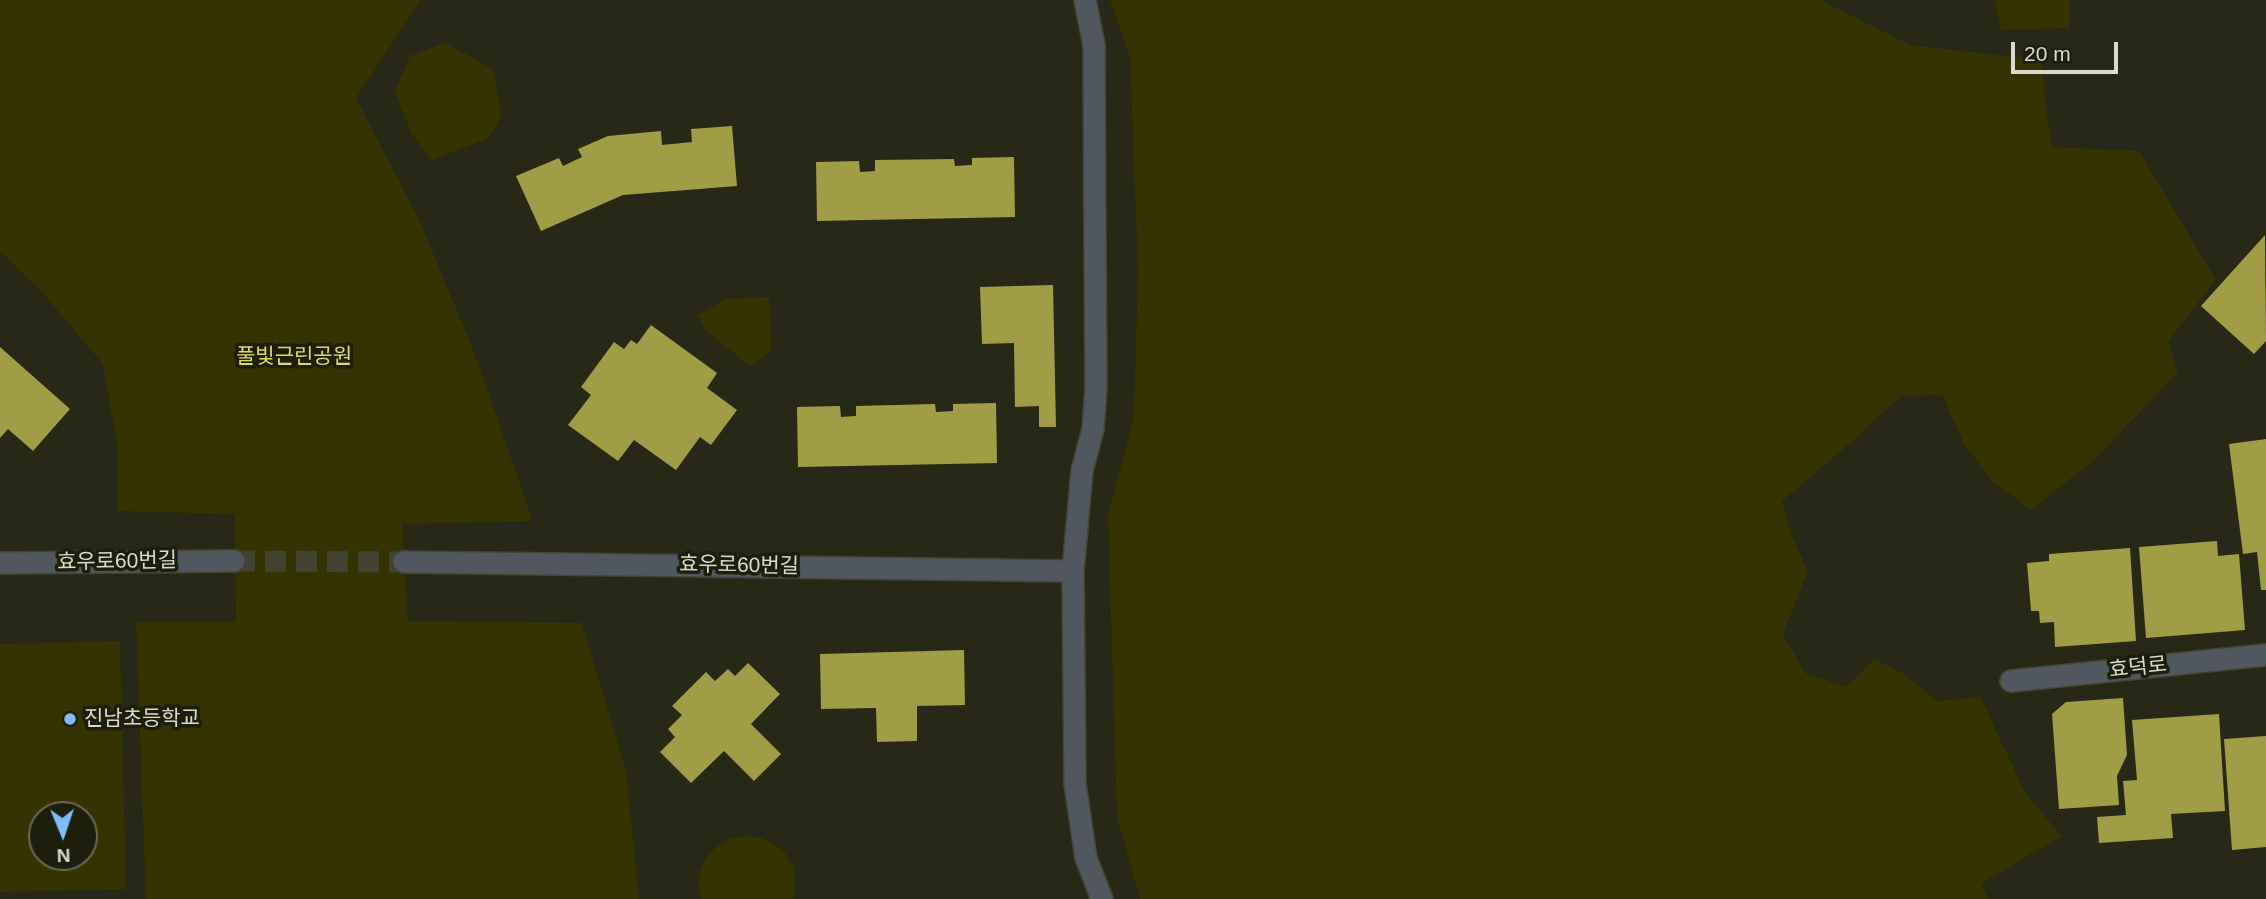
<!DOCTYPE html>
<html>
<head>
<meta charset="utf-8">
<style>
	body { margin:0 }
	#map { position:relative; width:2266px; height:899px; overflow:hidden; background:#282816; font-family:Helvetica,sans-serif }
	canvas { display:block }
	.north { position:absolute; left:28px; top:801px; width:70px; height:70px; box-sizing:border-box; background:#1e1e0d; border:2px solid #69695b; border-radius:50%; rotate:178deg; font-size:19px; font-weight:700; line-height:28px; text-align:center; color:#dadacf }
	.north::after { content:''; display:block; margin:auto; width:24px; height:32px; background:#7fbdfa; clip-path:polygon(50% 0,100% 100%,50% 72%,0 100%) }
	.scale { position:absolute; left:2011px; top:42px; width:107px; height:32px; box-sizing:border-box; border:4px solid #dadacf; border-top:0; padding-left:9px; font-size:21px; line-height:24px; white-space:nowrap; color:#dadacf; -webkit-text-stroke:5px #1e1e0d; paint-order:stroke }
</style>
</head>
<body>
<div id="map">
<canvas width="2266" height="899"></canvas>
<div class="north">N</div>
<div class="scale">20 m</div>
</div>
<script>
const ctx = document.querySelector('canvas').getContext('2d');
ctx.lineJoin = 'round';
function fill(path, color) { ctx.fillStyle = color; ctx.fill(path, 'evenodd'); }
const toPath = rows => new Path2D(rows.map(r => 'M' + r).join(''));
function strokePath(path, color, width, dash) { ctx.strokeStyle = color; ctx.lineWidth = width; ctx.lineCap = dash ? 'butt' : 'round'; ctx.setLineDash(dash || []); ctx.stroke(path); }
function drawText(font, color, halo, rows, align = 'center') {
  ctx.font = font + ' Helvetica,"Noto Sans KR",sans-serif'; ctx.lineWidth = 7; ctx.setLineDash([]); ctx.textBaseline = 'middle'; ctx.strokeStyle = halo; ctx.fillStyle = color; for (const [text, x, y, turn = 0] of rows) {
    ctx.save(); ctx.translate(x, y); ctx.rotate((+turn || 0) * Math.PI / 180); ctx.textAlign = isNaN(turn) ? turn : align; if (halo) ctx.strokeText(text, 0, 0); ctx.fillText(text, 0, 0); ctx.restore();
  }
}
const green = toPath([
	[0,0,421,0,356,98,421,224,474,352,533,521,402,524,408,621,582,623,626,771,639,899,146,899,136,622,236,622,235,514,117,511,117,445,103,364,42,292,0,251],
	[1110,0,1820,0,1910,45,2041,60,2051,147,2139,151,2216,280,2168,341,2178,372,2095,459,2031,510,1993,482,1964,444,1942,395,1901,396,1839,453,1782,501,1791,534,1808,571,1783,634,1805,673,1846,687,1874,659,1901,672,1937,701,1980,697,2025,792,2061,836,1981,884,1988,899,1140,899,1117,817,1108,515,1134,417,1138,268,1130,57],
	[1995,0,2070,0,2070,28,2001,30],
	[445,43,493,69,501,116,489,138,432,160,411,133,395,91,410,56],
	[769,297,771,350,751,367,705,330,698,315,726,299],
	[120,641,126,889,0,892,0,644],
	[42,815,84,815,84,857,42,857],
	[744,836,759,837,773,843,785,853,793,866,796,881,793,899,702,899,699,887,700,872,706,858,716,847,730,839]
]);
const building = toPath([
	[732,126,737,186,623,195,541,231,516,176,559,158,563,166,582,157,578,149,608,136,661,131,662,145,692,142,691,129],
	[1014,157,1015,217,817,221,816,162,859,161,860,172,875,171,875,160,954,159,955,166,972,165,972,158],
	[2265,235,2266,341,2254,354,2201,306],
	[1053,285,1056,427,1039,427,1039,406,1015,407,1014,343,982,344,980,287],
	[651,325,717,373,707,388,737,410,711,445,700,437,676,470,634,440,618,461,568,425,591,395,581,387,614,342,624,349,631,340,637,344],
	[0,347,70,409,33,451,8,429,0,438],
	[996,403,997,463,798,467,797,407,840,406,841,417,856,416,856,406,935,404,936,412,953,411,953,404],
	[2266,439,2266,590,2261,590,2257,552,2243,554,2229,444],
	[2217,541,2218,556,2239,554,2245,630,2146,638,2139,547],
	[2130,548,2136,641,2055,647,2054,622,2040,623,2039,611,2031,611,2027,563,2049,561,2049,554],
	[964,650,965,705,917,706,917,741,877,742,876,708,821,709,820,654],
	[748,663,780,694,751,724,781,754,754,781,724,751,691,783,660,752,675,737,668,729,682,715,672,706,706,672,715,681,728,669,735,676],
	[2123,698,2127,755,2117,776,2119,805,2059,809,2052,714,2066,702],
	[2219,714,2225,811,2171,814,2173,838,2099,843,2097,817,2126,815,2123,781,2137,780,2132,720],
	[2266,736,2266,847,2232,850,2224,739]
]);
const streetTunnel = toPath([
	[234,561,404,562]
]);
const lane = toPath([
	[1085,0,1094,45,1095,243],
	[2011,681,2266,655]
]);
const street = toPath([
	[1095,243,1096,389,1093,429,1082,471,1073,571,1075,784,1086,858,1102,899],
	[404,562,1073,571],
	[0,563,234,561]
]);
const markers = [
	[70,719,7,"#7fbdfa"]
];
const parkNames = [
	["풀빛근린공원",294,357]
];
const streetNames = [
	["효우로60번길",117,562,-1],
	["효우로60번길",739,566,1],
	["효덕로",2138,668,-6]
];
const poiNames = [
	["진남초등학교",84,719]
];
fill(green, '#353300');
fill(building, '#a09d46');
strokePath(streetTunnel, '#434332', 21, [21, 10]);
strokePath(lane, '#444434', 24);
strokePath(street, '#444434', 24);
strokePath(lane, '#51575e', 21);
strokePath(street, '#51575e', 21);
for (const [x, y, r, color] of markers) { const dot = new Path2D(); dot.arc(x, y, r, 0, 2 * Math.PI); ctx.fillStyle = color; ctx.fill(dot); strokePath(dot, '#1e1e0d', 2.5); }
drawText('21px', '#ddd963', '#1e1e0d', parkNames);
drawText('21px', '#dadacf', '#1e1e0d', streetNames);
drawText('21px', '#dadacf', '#1e1e0d', poiNames, 'left');
</script>
</body>
</html>
